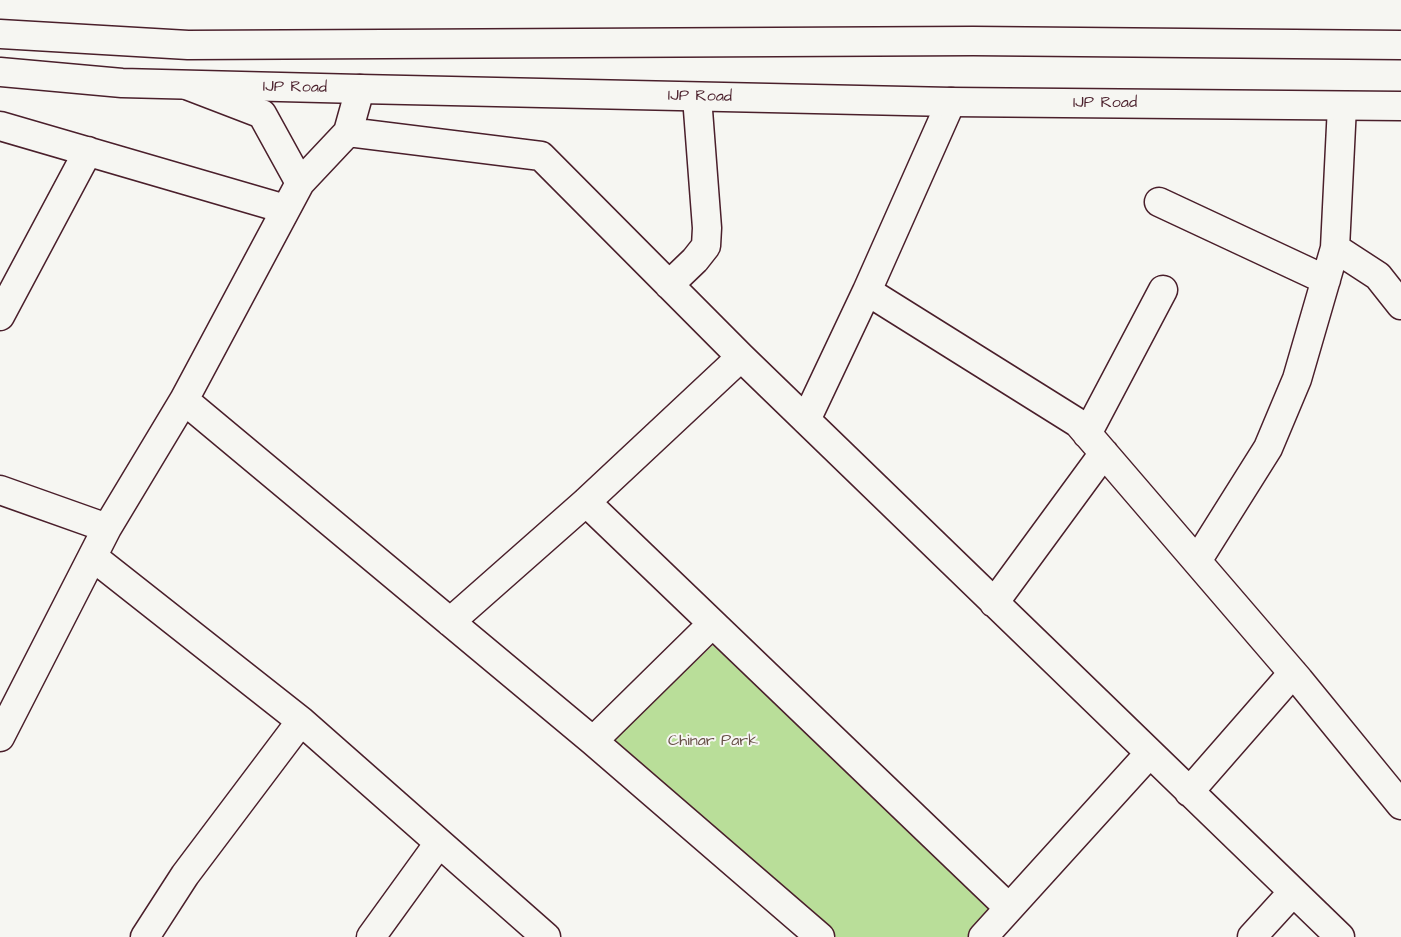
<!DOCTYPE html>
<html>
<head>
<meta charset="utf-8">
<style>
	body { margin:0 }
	canvas { display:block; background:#f6f6f2 }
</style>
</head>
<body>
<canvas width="1401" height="937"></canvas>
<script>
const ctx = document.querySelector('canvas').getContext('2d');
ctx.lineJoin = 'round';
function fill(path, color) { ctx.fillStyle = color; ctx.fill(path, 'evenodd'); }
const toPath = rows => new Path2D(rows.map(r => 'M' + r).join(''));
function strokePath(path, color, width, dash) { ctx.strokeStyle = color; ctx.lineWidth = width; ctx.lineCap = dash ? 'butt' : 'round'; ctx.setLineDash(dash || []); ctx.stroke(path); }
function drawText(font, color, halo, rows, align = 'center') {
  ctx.font = font + ' "Architects Daughter",sans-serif'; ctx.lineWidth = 4; ctx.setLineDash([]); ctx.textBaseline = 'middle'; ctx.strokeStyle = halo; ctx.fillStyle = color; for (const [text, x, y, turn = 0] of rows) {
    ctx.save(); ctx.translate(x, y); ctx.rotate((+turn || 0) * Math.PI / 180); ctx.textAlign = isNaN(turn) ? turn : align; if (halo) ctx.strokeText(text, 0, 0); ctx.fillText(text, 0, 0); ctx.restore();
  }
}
const green = toPath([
	[713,645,993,912,968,937,836,937,607,744]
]);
const street = toPath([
	[189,86,262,114,300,183],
	[951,102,867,291,1078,423,1299,680,1401,805],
	[1342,106,1335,248,1378,276,1401,305],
	[0,126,285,209],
	[348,132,541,156,741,357,1340,937],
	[1159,202,1326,280],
	[669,285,695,260,706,246,707,228,697,97],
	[0,316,88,151],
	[184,400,593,741,820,937],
	[806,420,867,291],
	[1087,434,1163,290],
	[0,490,107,528],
	[586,502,1009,908],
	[93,557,301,721,546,937],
	[1197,561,1268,448,1297,379,1335,248],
	[994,603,1104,453],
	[450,622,586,502,741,357],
	[0,737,107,528,184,400,300,183,348,132,360,89],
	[593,741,712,624],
	[1189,792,1293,673],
	[145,937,185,875,301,721],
	[371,937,439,843],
	[983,937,1149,754],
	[1252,937,1293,892]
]);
const highway = toPath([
	[0,34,188,45,973,41,1401,45],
	[0,72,122,83,360,89,951,102,1401,106]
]);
const streetNames = [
	["IJP Road",295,88,1],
	["IJP Road",700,97,1],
	["IJP Road",1105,104]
];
const parkNames = [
	["Chinar Park",713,742]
];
fill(green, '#b9de99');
strokePath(street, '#4a1f2b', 31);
strokePath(highway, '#4a1f2b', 31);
strokePath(street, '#f6f6f2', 28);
strokePath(highway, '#f6f6f2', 28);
drawText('16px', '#4a1f2b', '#f6f6f2', streetNames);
drawText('16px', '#664f46', '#f6f6f2', parkNames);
</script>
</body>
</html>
